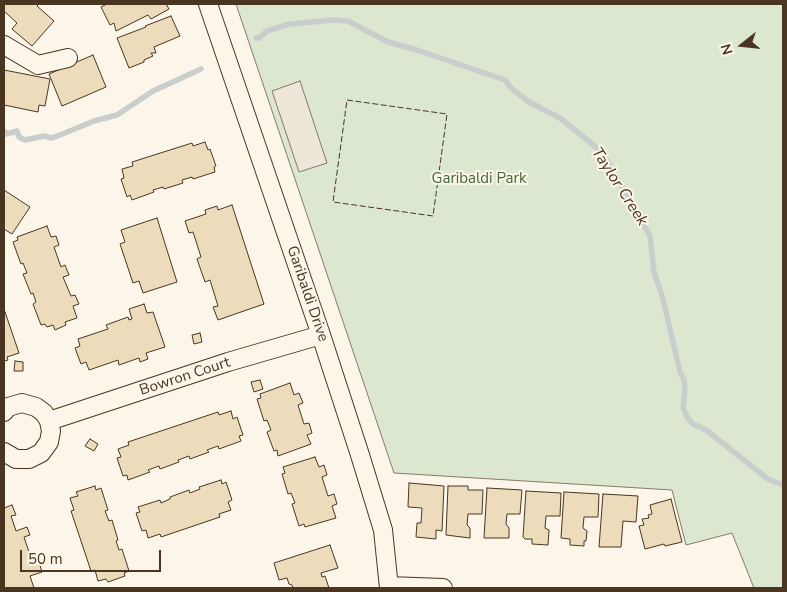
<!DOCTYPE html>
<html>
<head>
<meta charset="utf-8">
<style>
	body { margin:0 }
	#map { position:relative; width:787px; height:592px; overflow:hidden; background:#fbf6e9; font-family:"Nunito Sans",sans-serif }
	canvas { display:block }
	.frame { position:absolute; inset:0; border:5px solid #4a3520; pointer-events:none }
	.north { position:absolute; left:717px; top:20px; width:50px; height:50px; -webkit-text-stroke:4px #fbf6e9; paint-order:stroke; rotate:254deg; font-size:14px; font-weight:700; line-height:20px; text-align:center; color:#4a3520 }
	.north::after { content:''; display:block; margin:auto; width:18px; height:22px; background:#4a3520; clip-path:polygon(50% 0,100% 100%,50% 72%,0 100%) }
	.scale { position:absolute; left:20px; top:550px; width:141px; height:22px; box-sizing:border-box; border:2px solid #4a3520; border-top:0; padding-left:6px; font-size:15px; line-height:18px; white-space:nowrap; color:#4a3520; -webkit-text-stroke:4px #fbf6e9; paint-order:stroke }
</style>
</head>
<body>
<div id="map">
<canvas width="787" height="592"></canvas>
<div class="frame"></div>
<div class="north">N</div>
<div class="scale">50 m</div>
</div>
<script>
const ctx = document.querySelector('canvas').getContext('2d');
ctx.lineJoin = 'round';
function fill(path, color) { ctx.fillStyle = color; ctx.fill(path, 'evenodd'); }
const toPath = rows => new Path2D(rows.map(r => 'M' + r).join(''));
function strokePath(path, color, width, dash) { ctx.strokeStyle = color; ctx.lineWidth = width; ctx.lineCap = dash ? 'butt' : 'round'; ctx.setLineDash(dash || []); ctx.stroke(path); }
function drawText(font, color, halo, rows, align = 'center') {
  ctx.font = font + ' "Nunito Sans",sans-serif'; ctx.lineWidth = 4; ctx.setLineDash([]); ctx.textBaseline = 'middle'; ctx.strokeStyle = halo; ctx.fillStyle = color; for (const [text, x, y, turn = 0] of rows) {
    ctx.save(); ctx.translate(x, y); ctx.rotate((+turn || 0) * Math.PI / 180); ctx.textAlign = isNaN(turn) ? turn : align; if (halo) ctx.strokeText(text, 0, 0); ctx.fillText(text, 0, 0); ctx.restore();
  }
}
const green = toPath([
	[236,4,783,4,783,588,754,588,732,533,686,545,672,490,394,473,236,4]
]);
const parking = toPath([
	[300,81,327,163,299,172,272,91,300,81]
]);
const stream = toPath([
	[256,38,259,38,267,31,290,24,334,20,348,21,388,42,417,50,505,80,512,89,529,102,560,118,597,148,604,155,650,236,654,272,663,299,680,372,684,380,685,389,683,408,687,417,693,424,706,430,768,479,783,485],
	[4,131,7,134,17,131,19,137,25,140,44,136,51,138,55,137,94,121,117,115,153,91,201,69]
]);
const building = toPath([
	[4,4,39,4,37,6,54,21,32,46,12,29,17,23,4,11,4,4],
	[107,4,166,4,169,9,151,19,148,15,116,31,114,23,110,25,101,7,107,4],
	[171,16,180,36,154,47,156,53,151,53,153,56,144,60,144,62,129,68,117,38,146,27,145,26,171,16],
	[93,55,106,87,62,106,49,74,93,55],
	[4,70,50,79,45,106,39,105,38,112,4,105,4,70],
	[205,142,208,150,210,149,216,166,214,167,215,172,193,179,192,177,182,180,183,183,164,189,163,187,153,190,154,192,132,200,130,195,127,197,121,179,124,178,122,169,133,166,132,162,192,143,193,146,205,142],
	[4,190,30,207,12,234,4,229,4,190],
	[232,205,264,304,218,320,213,307,218,306,210,280,205,282,197,259,201,257,193,232,189,233,185,221,206,214,205,210,217,206,218,210,232,205],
	[157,218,177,282,143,293,139,281,133,283,120,244,125,242,121,230,157,218],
	[47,226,51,237,56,236,59,245,54,247,61,267,65,265,69,275,63,277,71,296,75,295,79,304,73,306,77,318,65,322,66,325,55,330,53,325,47,327,45,324,41,325,33,304,36,302,33,293,31,294,23,274,27,273,23,263,21,264,13,242,18,240,17,237,47,226],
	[144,304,147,313,153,312,165,347,146,353,148,359,140,362,139,358,119,365,118,360,89,370,86,362,81,364,75,348,80,346,78,339,108,329,106,325,128,317,129,320,132,319,129,309,144,304],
	[4,309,19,353,7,357,8,360,4,361,4,309],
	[200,333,202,342,194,344,192,335,200,333],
	[15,361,23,362,23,371,14,371,15,361],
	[260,380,263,389,254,392,251,382,260,380],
	[290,383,294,395,299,393,303,403,298,405,304,424,309,423,312,433,307,435,311,444,278,456,277,450,274,451,267,432,271,430,267,420,264,421,257,399,261,398,260,394,290,383],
	[231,411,233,419,237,417,243,435,239,436,241,441,219,449,218,446,207,450,209,452,190,459,189,456,178,460,179,462,160,469,159,466,148,470,150,472,128,480,127,475,123,476,117,458,121,457,118,449,129,445,128,442,218,412,219,415,231,411],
	[90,439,98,444,94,451,85,446,90,439],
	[315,457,319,467,324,465,327,475,322,477,328,496,334,494,337,504,332,506,336,518,305,527,304,524,299,526,292,504,295,503,291,493,288,494,282,474,285,473,283,467,315,457],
	[221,480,222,484,226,482,232,500,228,502,231,510,219,514,220,517,161,537,160,534,148,538,146,530,142,531,136,513,140,512,138,507,160,500,161,503,170,499,170,497,189,490,190,493,200,489,199,487,221,480],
	[409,483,444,486,442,531,436,530,436,539,416,537,417,523,421,523,422,508,408,507,409,483],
	[95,486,96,490,101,488,108,510,105,511,109,521,112,520,118,540,116,541,119,550,122,549,129,571,124,573,125,576,108,582,106,579,98,581,95,570,91,571,71,511,74,510,70,498,78,496,76,492,95,486],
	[448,486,468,486,468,490,483,490,482,514,468,514,467,525,470,528,470,538,446,535,448,486],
	[487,488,522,490,520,514,507,514,506,524,509,528,509,538,484,538,487,488],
	[526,491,561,493,560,516,546,516,545,528,549,530,548,545,532,544,532,539,525,539,523,537,526,491],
	[564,492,599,494,598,517,584,517,583,528,587,531,586,541,584,541,584,546,570,545,570,539,561,538,564,492],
	[603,494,638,496,636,522,623,521,621,547,599,547,603,494],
	[671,499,682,542,665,546,664,544,645,549,639,526,644,525,642,519,649,518,648,515,652,514,650,505,671,499],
	[12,505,16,515,11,516,16,531,27,527,30,535,24,537,33,564,39,562,42,572,30,576,34,588,4,588,4,508,12,505],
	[330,545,338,568,321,573,322,577,325,576,329,588,293,588,292,585,289,584,287,578,279,580,274,563,330,545]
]);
const street = toPath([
	[208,4,321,335,360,455,383,530,389,588],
	[4,45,38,65,68,58],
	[4,412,8,407,22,403,36,407,44,413,49,421,51,431,49,442,41,453,29,459,16,459,4,452],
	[49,421,228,362,321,335],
	[389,586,443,588]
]);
const fence = toPath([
	[347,100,447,114,433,216,333,202,347,100]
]);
const parkNames = [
	["Garibaldi Park",479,179]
];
const streetNames = [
	["Garibaldi Drive",307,294,71],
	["Bowron Court",185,377,-18]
];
const waterNames = [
	["Taylor Creek",619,187,57]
];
fill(green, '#dce7d0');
strokePath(green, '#887966', 1);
fill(parking, '#ede7d9');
strokePath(parking, '#887966', 1);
strokePath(stream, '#c9cecd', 5.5);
fill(building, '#ecdcbc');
strokePath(building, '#4a3520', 1);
strokePath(street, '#4a3520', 20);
strokePath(street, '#fbf6e9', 18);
strokePath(fence, '#4a3520', 1, [6, 2.5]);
drawText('15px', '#436837', '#fbf6e9', parkNames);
drawText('15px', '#4a3520', '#fbf6e9', streetNames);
drawText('italic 16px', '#4a3520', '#fbf6e9', waterNames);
</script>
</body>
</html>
